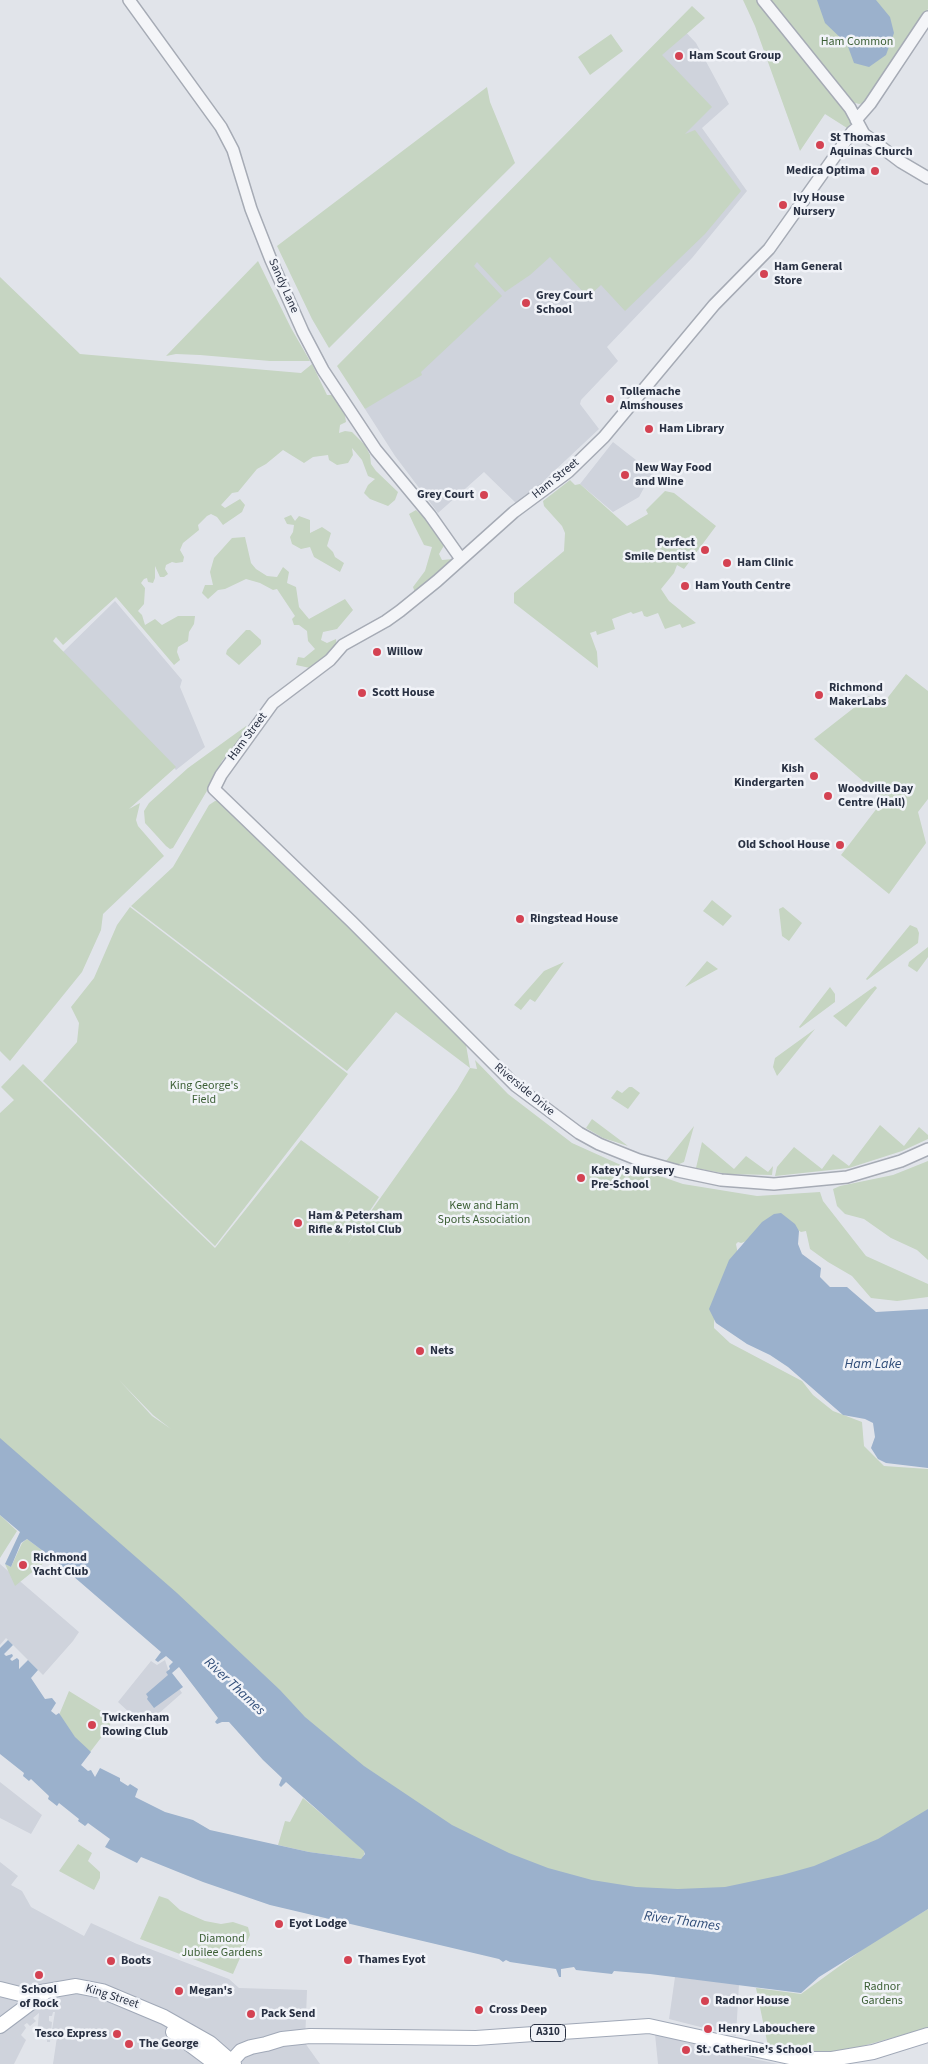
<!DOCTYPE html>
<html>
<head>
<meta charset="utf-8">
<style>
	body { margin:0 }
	canvas { display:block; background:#e1e4ea }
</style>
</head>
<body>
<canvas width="928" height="2064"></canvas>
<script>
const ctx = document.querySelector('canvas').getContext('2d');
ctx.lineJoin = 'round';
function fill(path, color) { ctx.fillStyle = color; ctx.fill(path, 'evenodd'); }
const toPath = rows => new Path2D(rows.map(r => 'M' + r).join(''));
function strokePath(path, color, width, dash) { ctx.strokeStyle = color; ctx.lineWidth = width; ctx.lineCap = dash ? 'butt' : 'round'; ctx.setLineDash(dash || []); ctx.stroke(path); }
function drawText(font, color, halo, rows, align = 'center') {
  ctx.font = font + ' "Source Sans 3",sans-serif'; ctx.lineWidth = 5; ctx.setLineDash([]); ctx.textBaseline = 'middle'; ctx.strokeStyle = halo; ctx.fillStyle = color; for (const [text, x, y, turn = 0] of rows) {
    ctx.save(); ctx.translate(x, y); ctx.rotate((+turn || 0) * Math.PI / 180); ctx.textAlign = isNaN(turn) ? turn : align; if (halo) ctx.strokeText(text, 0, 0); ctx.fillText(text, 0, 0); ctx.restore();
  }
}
const built = toPath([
	[682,28,696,43,729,104,702,128,747,191,692,258,607,347,618,361,581,400,580,404,599,429,518,505,484,472,438,513,395,456,365,409,370,404,342,363],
	[613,442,654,474,645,486,639,497,613,512,580,484],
	[115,601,182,680,180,687,205,747,176,770,62,653],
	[0,1564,79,1632,73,1641,43,1675,6,1638,0,1645],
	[165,1660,170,1675,182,1693,157,1715,142,1724,118,1702,151,1661,157,1665],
	[0,1782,42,1815,31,1834,0,1818],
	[0,1862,18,1876,11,1885,22,1891,31,1907,84,1936,91,1923,137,1944,229,1979,239,1988,307,1990,305,2043,320,2064,53,2064,57,2037,62,2038,63,2032,52,2030,55,2012,53,2012,52,2016,49,2016,49,2021,52,2022,50,2042,47,2042,47,2037,37,2035,39,2013,33,2018,36,2021,30,2026,27,2023,24,2025,26,2028,21,2035,26,2040,14,2064,0,2064],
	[675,1977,739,1984,736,2036,669,2019],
	[655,2034,735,2055,778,2064,658,2064]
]);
const green = toPath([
	[743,0,756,0,835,94,852,122,847,128,825,114,800,151,755,26],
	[769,0,928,0,928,9,865,103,859,104,852,102],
	[692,6,705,18,662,55,712,107,685,134,695,130,741,191,705,234,625,311,601,285,588,297,550,257,530,275,505,292,477,262,474,266,502,296,421,372,422,375,365,409,337,366],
	[611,34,623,51,590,75,578,57],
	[487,87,490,102,515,163,329,348,312,319,277,246],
	[258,261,291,328,310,361,270,361,200,355,176,354,166,356],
	[0,277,80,354,301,373,312,364,327,395,333,395,345,415,346,422,340,425,339,433,345,431,352,432,365,445,370,455,371,464,376,471,398,492,395,500,388,506,370,499,364,493,368,485,375,479,368,476,362,460,352,448,353,455,348,463,337,465,329,460,328,455,313,457,304,463,283,450,266,464,257,469,238,492,232,493,221,505,225,508,240,499,245,505,242,512,223,525,217,517,211,514,207,516,198,525,199,530,183,543,180,550,184,557,183,562,176,563,172,562,166,565,165,569,168,574,164,577,160,577,155,566,155,578,153,583,148,582,147,578,144,579,141,583,145,588,144,604,138,611,142,615,145,625,155,619,162,625,178,616,195,616,194,624,189,632,188,641,178,647,177,652,180,660,174,665,116,597,63,645,56,637,53,641,176,767,129,809,140,803,136,820,138,826,164,856,103,914,101,930,82,972,10,1061,0,1051],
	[570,480,575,485,580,484,627,526,648,514,646,510,665,491,674,493,716,526,684,569,677,565,674,573,661,589,669,601,696,623,682,628,680,624,665,629,658,613,647,617,644,616,642,611,633,614,631,612,612,619,615,629,597,635,596,631,590,633,597,652,598,668,514,603,514,593,564,551,565,533,562,526,544,506,543,501],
	[416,510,425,518,430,525,435,526,446,542,439,554,442,560,453,559,453,563,416,595,413,587,425,571,432,547,424,545,414,525,409,514],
	[291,515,295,521,299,516,310,520,310,533,322,527,331,533,327,546,333,552,335,557,344,563,340,572,314,557,310,547,301,549,292,544,290,537,293,532,294,525,287,524,284,518],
	[245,537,251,563,256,569,267,576,277,577,283,567,289,572,287,583,296,587,299,607,309,619,345,599,353,610,337,629,323,632,321,640,327,643,336,639,337,648,310,668,296,665,298,657,304,658,315,649,308,641,307,631,299,625,294,625,292,619,295,616,277,589,273,590,260,583,246,579,225,589,218,590,208,599,202,593,205,585,213,585,210,572,214,558,232,538],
	[246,630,250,630,261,640,261,644,239,665,226,654,227,650],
	[906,674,928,691,928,799,918,812,926,843,889,894,841,855,884,799,814,739,869,696,882,705],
	[246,726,249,729,222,761,214,779,173,848,170,849,166,846,145,823,144,811,149,803,188,768],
	[215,801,220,801,228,806,466,1045,470,1068,477,1069,475,1060,508,1094,572,1143,623,1166,645,1171,683,1184,757,1196,820,1192,823,1201,866,1256,928,1284,928,1297,897,1301,871,1298,852,1276,828,1262,810,1249,806,1231,801,1232,792,1226,741,1243,738,1242,736,1244,738,1255,721,1289,714,1322,714,1328,730,1343,802,1381,813,1395,833,1411,862,1422,864,1446,884,1466,928,1469,928,1814,914,1823,798,1876,705,1894,628,1890,556,1877,479,1845,334,1749,0,1447,0,1113,14,1100,1,1087,23,1064,215,1248,301,1140,379,1197,347,1245,457,1090,470,1068,396,1012,347,1071,131,906,173,867,209,805],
	[119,1380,153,1415,171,1429,152,1416],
	[712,900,732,916,723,926,703,911],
	[130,907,348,1074,215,1246,43,1081,77,1042,79,1023,71,1007,94,978,117,925],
	[783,907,802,923,789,941,782,936,779,909],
	[910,925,917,928,919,933,918,943,867,980,866,979],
	[928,947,928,957,917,972,908,966,909,962],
	[707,961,718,969,685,987],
	[564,962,535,1002,530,999,521,1010,514,1005,544,971],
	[875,986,877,988,846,1027,833,1016],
	[830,987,835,994,835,1002,800,1028,799,1027],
	[815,1029,777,1076,773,1067,775,1058],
	[629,1087,632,1087,640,1093,628,1109,611,1098,617,1090,622,1093],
	[592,1119,628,1146,603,1138,586,1128],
	[880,1125,904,1146,919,1127,928,1135,928,1139,902,1151,849,1168,775,1176,777,1167,794,1147,822,1169,833,1154,849,1166],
	[694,1126,684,1162,677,1165,666,1161],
	[702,1142,734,1169,746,1156,768,1172,773,1166,772,1175,727,1174,696,1168],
	[928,1161,928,1260,917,1250,891,1238,864,1219,845,1214,837,1206,833,1189,840,1186,893,1175],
	[0,1515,17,1531,0,1558],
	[27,1539,51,1557,15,1586,5,1564,11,1567,22,1543],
	[69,1691,111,1717,110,1726,81,1764,54,1727],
	[303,1798,365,1851,363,1858,361,1859,309,1852,278,1845,285,1821,290,1822],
	[78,1844,92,1853,88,1861,100,1872,100,1878,94,1890,59,1871],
	[159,1896,168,1899,180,1910,205,1921,221,1924,233,1922,248,1927,250,1935,233,1974,140,1939],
	[928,1909,928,2028,848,2050,810,2053,768,2046,756,1988,801,1994,870,1944]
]);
const water = toPath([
	[817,0,876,0,890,17,894,33,886,55,869,67,854,63,847,44,825,23],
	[781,1213,795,1224,799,1231,798,1244,802,1254,821,1268,820,1277,830,1287,847,1287,876,1312,928,1309,928,1468,886,1463,878,1459,871,1448,875,1437,873,1423,865,1419,843,1415,788,1367,770,1355,747,1344,716,1323,709,1309,729,1260,762,1222,774,1214],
	[0,1438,177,1593,280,1690,305,1717,364,1766,452,1825,509,1853,548,1868,592,1880,636,1887,678,1889,725,1887,782,1875,814,1866,878,1839,928,1809,928,1909,819,1977,801,1993,650,1974,614,1971,612,1974,576,1970,574,1967,561,1969,561,1977,559,1977,556,1969,510,1962,506,1960,503,1962,499,1959,270,1905,203,1882,141,1857,137,1863,105,1847,110,1839,88,1823,85,1826,78,1821,79,1819,59,1803,57,1806,48,1799,49,1796,31,1779,29,1781,23,1776,24,1773,0,1754,0,1648,8,1640,13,1645,4,1654,6,1656,12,1654,13,1656,10,1659,12,1661,17,1658,19,1660,19,1669,28,1660,38,1670,31,1678,45,1699,52,1698,56,1703,51,1711,56,1715,59,1713,75,1737,91,1752,81,1765,88,1771,91,1770,95,1777,100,1768,120,1778,120,1781,128,1786,130,1784,138,1789,135,1797,165,1812,193,1820,210,1830,309,1852,361,1859,365,1854,364,1851,286,1782,281,1787,279,1785,282,1778,263,1760,229,1722,222,1722,217,1724,215,1722,218,1718,179,1667,172,1673,183,1687,154,1708,147,1699,148,1697,146,1694,168,1675,166,1672,170,1669,169,1666,173,1662,166,1656,158,1662,155,1660,161,1652,51,1557,27,1539,21,1543,11,1567,5,1564,20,1532,0,1515]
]);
const tertiary = toPath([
	[129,0,221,127,233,150,251,209,271,260,303,332,323,370,376,450,430,515,461,559],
	[763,0,850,108,864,134,901,162,928,178],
	[856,120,870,104,928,17],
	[859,126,852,132,769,249,714,305,604,437,568,472,514,512,437,581,400,611,386,621,343,645,330,660,273,703,221,775,214,789,352,922,516,1086,579,1133,599,1144,639,1160,678,1171,721,1180,774,1184,847,1177,901,1161,928,1149]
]);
const primary = toPath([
	[0,1989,24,1995,76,1986,102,1991,164,2017,210,2043,234,2064],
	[0,2026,44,1993],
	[173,2032,216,2064],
	[229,2064,241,2051,251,2047,266,2044,282,2039,310,2036,476,2038,649,2026,799,2059,832,2059,873,2052,928,2035]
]);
const markers = [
	[679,56,5,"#d44252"],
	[820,145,5,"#d44252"],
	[875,171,5,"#d44252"],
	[783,205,5,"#d44252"],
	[764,274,5,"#d44252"],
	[526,303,5,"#d44252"],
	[610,399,5,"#d44252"],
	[649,429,5,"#d44252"],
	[625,475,5,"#d44252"],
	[484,495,5,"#d44252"],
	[705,550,5,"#d44252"],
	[727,563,5,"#d44252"],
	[685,586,5,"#d44252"],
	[377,652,5,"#d44252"],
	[362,693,5,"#d44252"],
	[819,695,5,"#d44252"],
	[814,776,5,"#d44252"],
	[828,796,5,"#d44252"],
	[840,845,5,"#d44252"],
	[520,919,5,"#d44252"],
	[581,1178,5,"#d44252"],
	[298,1223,5,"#d44252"],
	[420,1351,5,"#d44252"],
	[23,1565,5,"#d44252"],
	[92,1725,5,"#d44252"],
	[279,1924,5,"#d44252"],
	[348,1960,5,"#d44252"],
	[111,1961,5,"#d44252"],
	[39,1975,5,"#d44252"],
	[179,1991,5,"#d44252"],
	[705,2001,5,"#d44252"],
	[479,2010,5,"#d44252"],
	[251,2014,5,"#d44252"],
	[708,2029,5,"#d44252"],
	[117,2034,5,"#d44252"],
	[129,2044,5,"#d44252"],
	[686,2050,5,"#d44252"]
];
const shields = [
	[548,2033,35]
];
const shieldNames = [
	["A310",548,2033]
];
const parkNames = [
	["Ham Common",857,42],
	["King George's",204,1086],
	["Field",204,1100],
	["Kew and Ham",484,1206],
	["Sports Association",484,1220],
	["Diamond",222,1939],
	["Jubilee Gardens",222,1953],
	["Radnor",882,1987],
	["Gardens",882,2001]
];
const poiNames = [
	["Ham Scout Group",689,56],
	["St Thomas",830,138],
	["Aquinas Church",830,152],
	["Medica Optima",865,171,"right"],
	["Ivy House",793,198],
	["Nursery",793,212],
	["Ham General",774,267],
	["Store",774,281],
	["Grey Court",536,296],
	["School",536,310],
	["Tollemache",620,392],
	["Almshouses",620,406],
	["Ham Library",659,429],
	["New Way Food",635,468],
	["and Wine",635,482],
	["Grey Court",474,495,"right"],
	["Perfect",695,543,"right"],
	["Smile Dentist",695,557,"right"],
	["Ham Clinic",737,563],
	["Ham Youth Centre",695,586],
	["Willow",387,652],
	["Richmond",829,688],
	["MakerLabs",829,702],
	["Scott House",372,693],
	["Kish",804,769,"right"],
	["Kindergarten",804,783,"right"],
	["Woodville Day",838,789],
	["Centre (Hall)",838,803],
	["Old School House",830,845,"right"],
	["Ringstead House",530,919],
	["Katey's Nursery",591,1171],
	["Pre-School",591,1185],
	["Ham & Petersham",308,1216],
	["Rifle & Pistol Club",308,1230],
	["Nets",430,1351],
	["Richmond",33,1558],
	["Yacht Club",33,1572],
	["Twickenham",102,1718],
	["Rowing Club",102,1732],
	["Eyot Lodge",289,1924],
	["Thames Eyot",358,1960],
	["Boots",121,1961],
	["School",39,1990,"center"],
	["of Rock",39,2004,"center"],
	["Megan's",189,1991],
	["Radnor House",715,2001],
	["Cross Deep",489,2010],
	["Pack Send",261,2014],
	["Henry Labouchere",718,2029],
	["Tesco Express",107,2034,"right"],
	["The George",139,2044],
	["St. Catherine's School",696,2050]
];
const streetNames = [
	["Sandy Lane",283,286,66],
	["Ham Street",556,479,-39],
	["Ham Street",248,737,-53],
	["Riverside Drive",524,1090,40],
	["King Street",112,1997,18]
];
const waterNames = [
	["Ham Lake",873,1365],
	["River Thames",234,1687,43],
	["River Thames",682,1922,8]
];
fill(built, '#cfd3dc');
fill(green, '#c6d5c2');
fill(water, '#9bb1cc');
strokePath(tertiary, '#a6abb5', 14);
strokePath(primary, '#a0a8b7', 16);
strokePath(tertiary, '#f4f5f8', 11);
strokePath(primary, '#fff', 14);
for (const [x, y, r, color] of markers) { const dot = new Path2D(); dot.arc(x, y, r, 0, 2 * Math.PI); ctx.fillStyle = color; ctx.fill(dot); strokePath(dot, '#f1f3f8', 2); }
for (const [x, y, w] of shields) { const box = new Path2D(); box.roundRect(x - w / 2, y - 8.5, w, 17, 4); ctx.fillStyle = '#f1f3f8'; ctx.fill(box); strokePath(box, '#293143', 1); }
drawText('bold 11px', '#293143', null, shieldNames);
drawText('12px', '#3c5f35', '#f1f3f8', parkNames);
drawText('bold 12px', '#293143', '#f1f3f8', poiNames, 'left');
drawText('12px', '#293143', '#f1f3f8', streetNames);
drawText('italic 14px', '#314e79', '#f1f3f8', waterNames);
</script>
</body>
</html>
